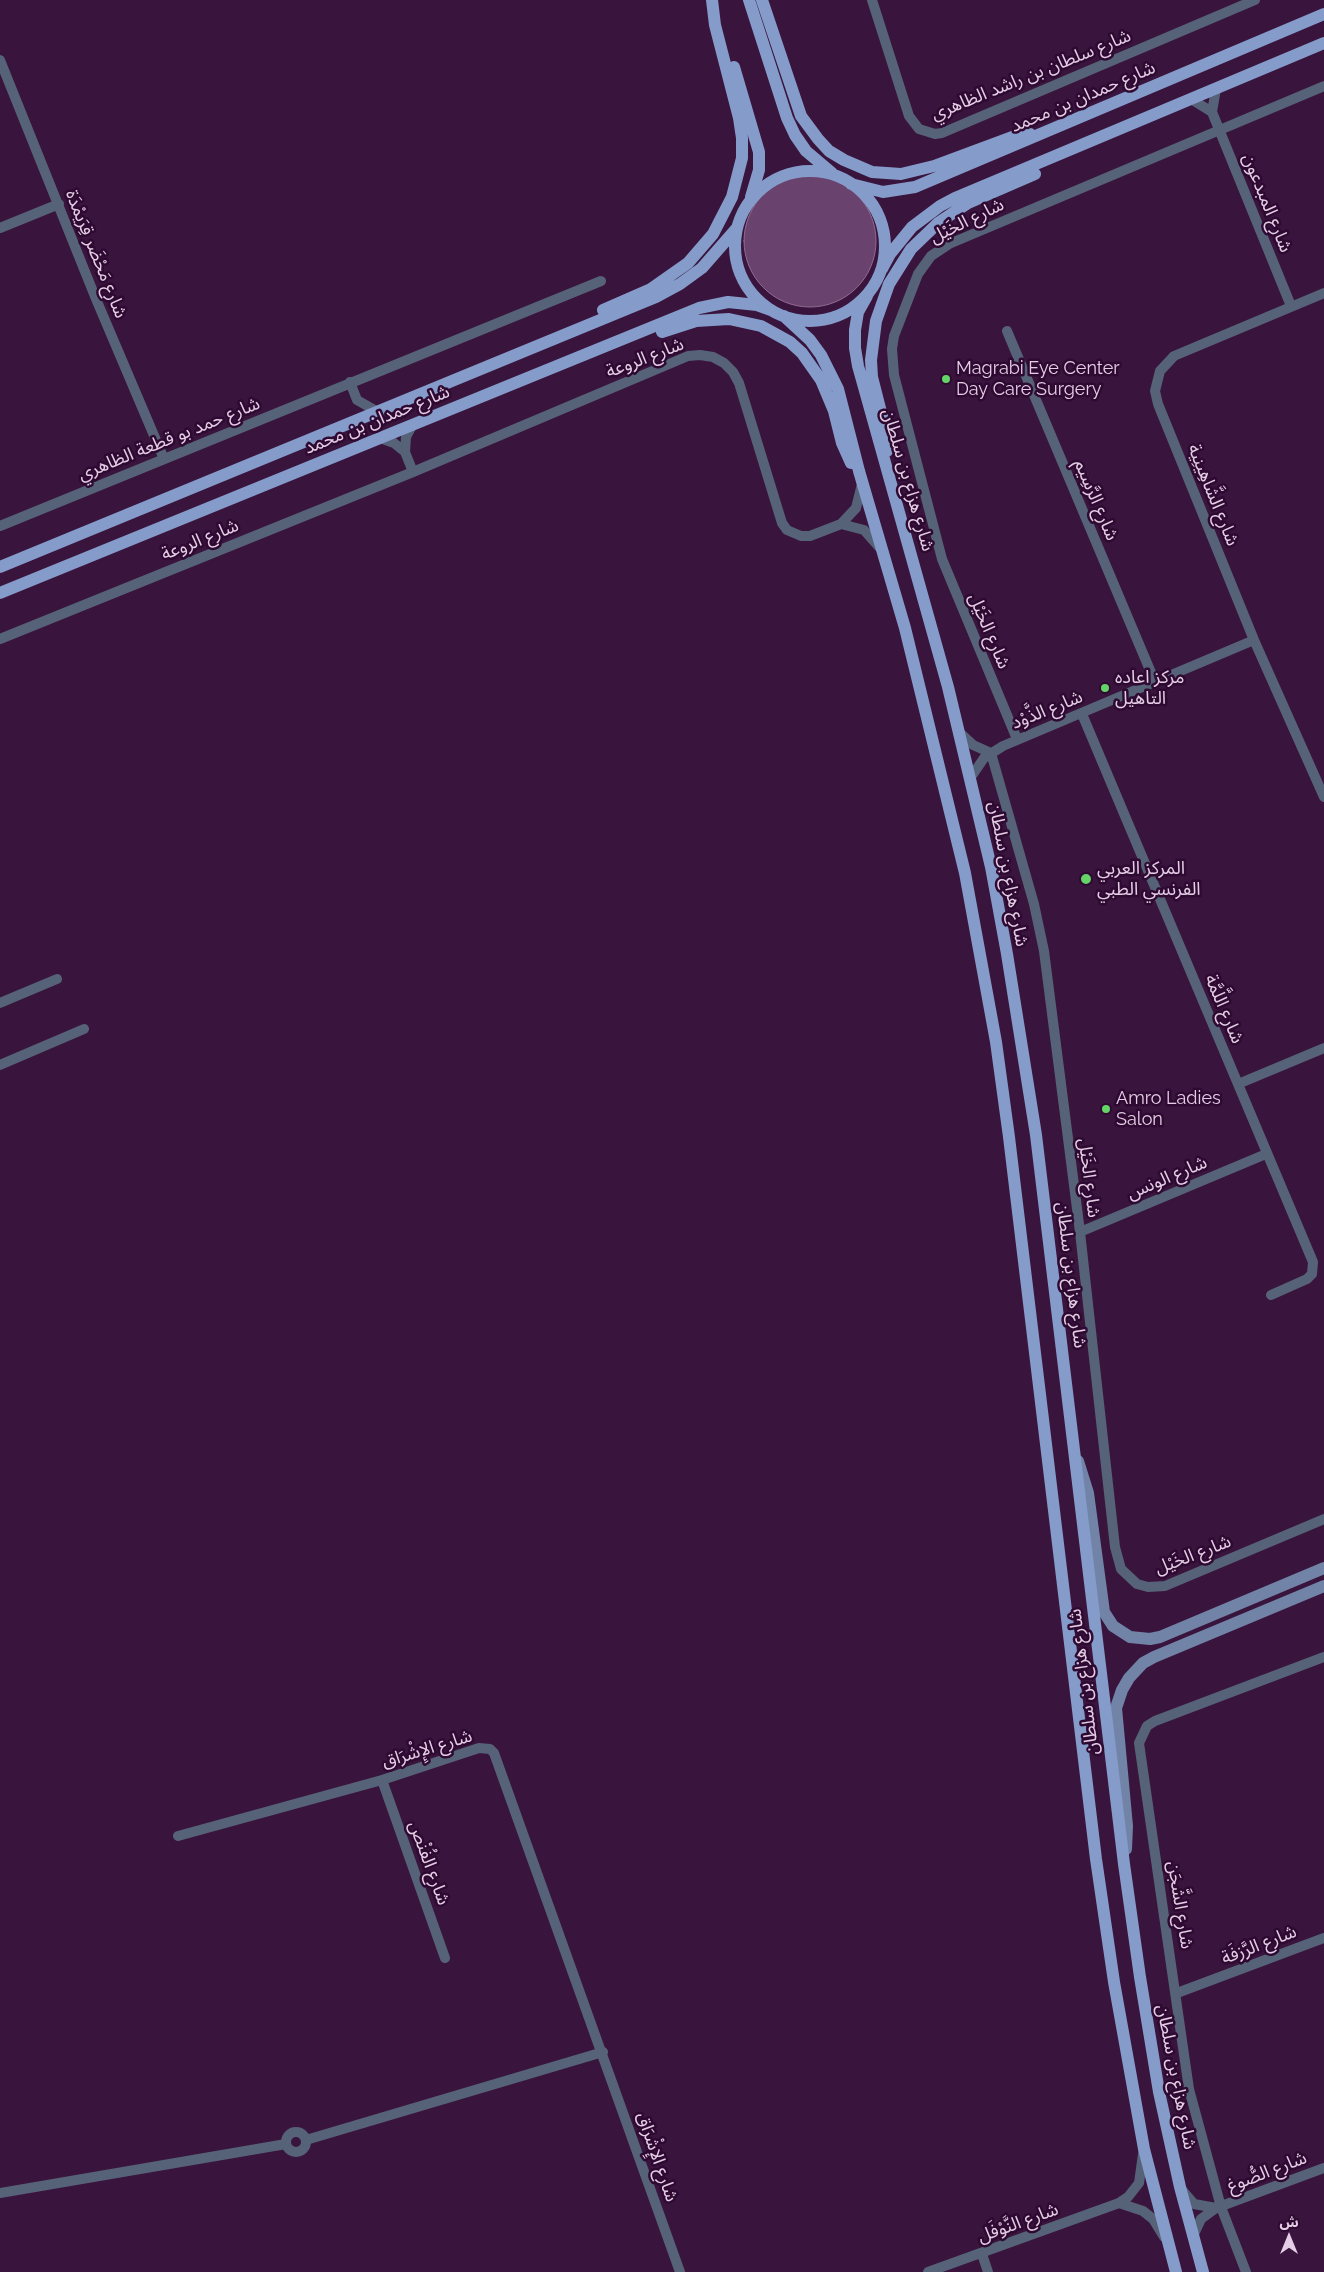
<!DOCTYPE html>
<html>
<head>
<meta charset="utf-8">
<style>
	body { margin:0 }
	#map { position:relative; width:1324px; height:2272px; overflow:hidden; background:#39143d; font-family:Raleway,"Noto Sans Arabic",sans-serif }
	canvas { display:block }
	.north { position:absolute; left:1264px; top:2212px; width:50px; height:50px; -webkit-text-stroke:4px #2e0a32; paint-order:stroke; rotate:0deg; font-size:14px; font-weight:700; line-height:20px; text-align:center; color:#e5cde6 }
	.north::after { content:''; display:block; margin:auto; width:18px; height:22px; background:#e5cde6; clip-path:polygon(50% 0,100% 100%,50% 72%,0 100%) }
</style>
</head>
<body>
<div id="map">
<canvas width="1324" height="2272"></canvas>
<div class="north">ش</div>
</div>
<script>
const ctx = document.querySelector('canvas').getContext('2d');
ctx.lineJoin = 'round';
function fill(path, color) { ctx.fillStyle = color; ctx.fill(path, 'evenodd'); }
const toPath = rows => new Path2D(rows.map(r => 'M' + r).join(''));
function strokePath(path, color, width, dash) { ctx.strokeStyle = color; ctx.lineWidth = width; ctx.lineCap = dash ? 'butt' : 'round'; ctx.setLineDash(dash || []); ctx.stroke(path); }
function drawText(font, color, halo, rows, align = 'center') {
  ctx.font = font + ' Raleway,"Noto Sans Arabic",sans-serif'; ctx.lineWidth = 5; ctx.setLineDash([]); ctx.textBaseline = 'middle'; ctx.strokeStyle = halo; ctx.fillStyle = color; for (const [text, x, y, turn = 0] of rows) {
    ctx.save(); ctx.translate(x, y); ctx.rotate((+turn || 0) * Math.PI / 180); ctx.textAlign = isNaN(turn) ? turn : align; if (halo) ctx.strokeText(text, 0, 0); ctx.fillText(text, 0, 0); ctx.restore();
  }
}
const water = toPath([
	'744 241a66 66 0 1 1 132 0a66 66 0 1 1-132 0Z'
]);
const street = toPath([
	[872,0,909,116,919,129,935,134,942,133,1255,0],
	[0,60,96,299,164,459],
	[1216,89,1212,112,1291,306],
	[1191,99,1212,112],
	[0,228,59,204],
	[1324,293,1174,356,1160,371,1155,391,1158,404,1254,640,1324,797],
	[1007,331,1155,682],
	[350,382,357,400,378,412],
	[413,424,406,437,405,452,413,472],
	[380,438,394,443,405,452],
	[841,524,864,530,879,547],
	[0,526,601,281],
	[0,639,413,472,688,356,700,355,713,357,724,363,733,372,739,383,782,523,787,530,801,536,810,536,841,524,856,508,862,484],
	[1082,714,1313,1262,1312,1274,1307,1279,1271,1295],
	[959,732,973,745,991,753],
	[1017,739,942,559,894,375,892,349,894,336,918,274,931,256,949,244,1324,86],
	[991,753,1034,904,1044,951,1080,1232,1115,1547,1121,1569,1137,1584,1148,1587,1165,1586,1324,1519],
	[971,777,984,758,1003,746,1254,640],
	[0,1003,57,979],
	[0,1065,84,1029],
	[1238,1084,1324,1048],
	[1080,1232,1266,1154],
	[382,1780,445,1958],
	[178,1836,382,1780,479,1748,490,1749,494,1753,680,2272],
	[1177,1993,1324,1938],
	'286 2142a10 10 0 1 1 20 0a10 10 0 1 1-20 0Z',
	[306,2140,603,2052],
	[1182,2190,1194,2204,1216,2208,1324,2168],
	[0,2193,286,2144],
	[1119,2203,1143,2211,1153,2219,1164,2237],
	[1193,2236,1201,2219,1216,2208],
	[982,2254,988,2272],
	[928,2272,1119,2203,1128,2197,1139,2183,1143,2154],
	[1246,2272,1221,2207,1189,2089,1139,1743,1147,1726,1155,1721,1324,1657]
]);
const secondary = toPath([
	[1078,1461,1088,1493,1104,1612,1113,1626,1130,1637,1150,1639,1160,1637,1324,1568],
	[1126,1849,1127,1826,1116,1708,1122,1690,1129,1678,1143,1663,1154,1657,1324,1586]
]);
const primary = toPath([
	[749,0,787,118,795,135,806,151,832,173],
	[762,0,801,116,818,139,829,151,844,160,872,172,901,174,934,166,1012,137,1030,134],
	[734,67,759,152,759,170,751,197],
	'735 246a75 75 0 1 1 150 0a75 75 0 1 1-150 0Z',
	[851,184,883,192,915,187,1324,14],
	[882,269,890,254,912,227,940,206,955,198,1324,43],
	[867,296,858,312,855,330,855,348,858,366,948,687,991,867,1007,954,1036,1135,1124,1864,1140,1977,1159,2092,1180,2187,1203,2272],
	[603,310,651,289,688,263,713,234,732,197,742,158,742,138,739,118,715,25,712,0],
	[784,316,810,340,821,355,838,389,859,471,905,628,965,873,996,1042,1009,1137,1096,1859,1114,1982,1144,2149,1176,2272],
	[662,332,696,321,729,319,761,326,790,342,802,353,821,380,834,411,842,443,851,463],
	[887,451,886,432,872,377,871,360,876,321,889,284,911,249,938,223,968,203,1035,174],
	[0,567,656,297,680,284,702,268,737,228],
	[0,593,699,308,728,302,757,305,771,310]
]);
const markers = [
	[946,379,5,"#65d467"],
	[1105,688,5,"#65d467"],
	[1086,879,6,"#65d467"],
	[1106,1109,5,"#65d467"]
];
const streetNames = [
	["شارع سلطان بن راشد الظاهري",1031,75,-22],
	["شارع حمدان بن محمد",1083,97,-23],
	["شارع المبدعون",1267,203,68],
	["شارع الخَيْل",967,221,-26],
	["شارع مَحْضَر قِرَيمْدَة",96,254,68],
	["شارع الروعة",645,358,-21],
	["شارع حمدان بن محمد",377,420,-22],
	["شارع حمد بو قطعة الظاهري",169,439,-22],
	["شارع هزاع بن سلطان",908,480,74],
	["شارع الشَّاهِينِية",1213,495,68],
	["شارع الرَّسِيم",1096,500,67],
	["شارع الروعة",200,540,-22],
	["شارع الخَيْل",989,631,67],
	["شارع الذَّوْد",1047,710,-22],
	["شارع هزاع بن سلطان",1008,874,79],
	["شارع اللَّمَّة",1224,1009,67],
	["شارع الخَيْل",1089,1178,83],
	["شارع الونس",1167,1178,-23],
	["شارع هزاع بن سلطان",1071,1275,83],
	["شارع الخَيْل",1193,1555,-21],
	["شارع هزاع بن سلطان",1084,1682,-97],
	["شارع الإِشْرَاق",427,1749,-17],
	["شارع الفُنْص",429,1863,70],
	["شارع الشَّجَن",1180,1905,81],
	["شارع الرَّزفَة",1259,1945,-21],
	["شارع هزاع بن سلطان",1176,2077,79],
	["شارع الإِشْرَاق",657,2157,71],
	["شارع الصُّوغ",1267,2172,-21],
	["شارع النَّوْفَل",1018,2223,-20]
];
const poiNames = [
	["Magrabi Eye Center",956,369],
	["Day Care Surgery",956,390],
	["مركز اعاده",1115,678],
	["التاهيل",1115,699],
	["المركز العربي",1097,869],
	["الفرنسي الطبي",1097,890],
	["Amro Ladies",1116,1099],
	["Salon",1116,1120]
];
fill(water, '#6a426e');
strokePath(water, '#8f6c92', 1);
strokePath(street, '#566278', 10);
strokePath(secondary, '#7183a6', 12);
strokePath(primary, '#859cca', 12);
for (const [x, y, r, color] of markers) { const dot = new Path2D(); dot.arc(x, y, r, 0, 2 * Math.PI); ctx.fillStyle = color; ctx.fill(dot); strokePath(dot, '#2e0a32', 2); }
drawText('18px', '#e5cde6', '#2e0a32', streetNames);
drawText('18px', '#e5cde6', '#2e0a32', poiNames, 'left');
</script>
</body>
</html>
